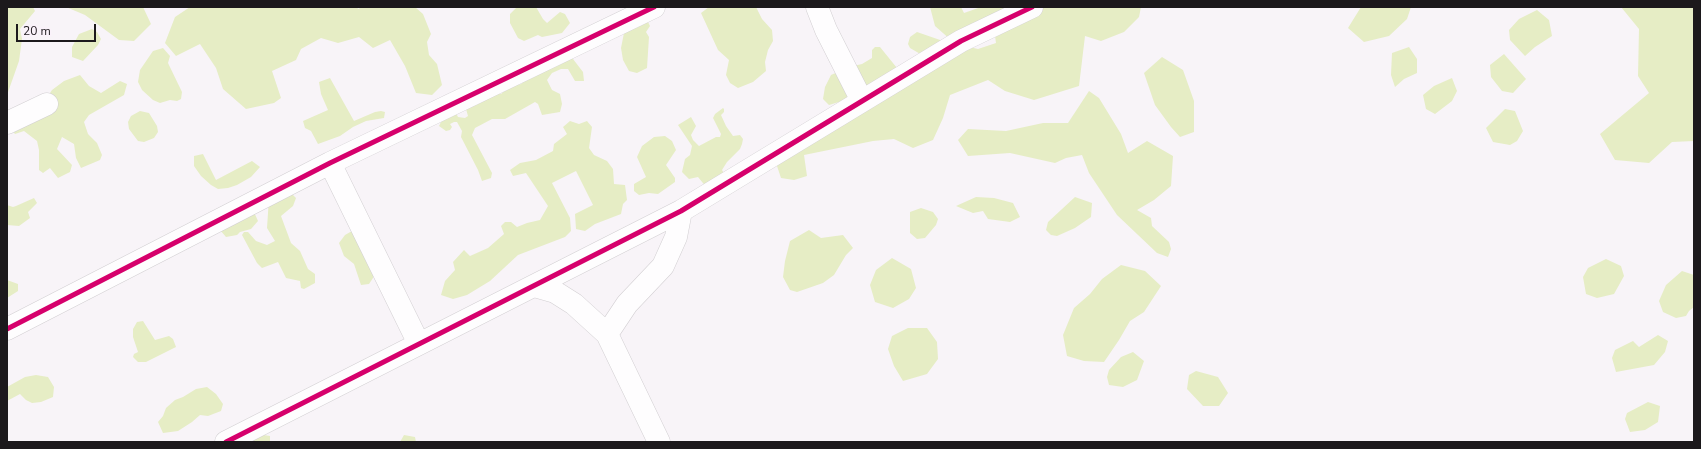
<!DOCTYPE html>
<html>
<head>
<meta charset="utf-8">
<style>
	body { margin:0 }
	#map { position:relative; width:1701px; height:449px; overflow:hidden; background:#f8f4f8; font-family:"Nunito Sans",sans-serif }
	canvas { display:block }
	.frame { position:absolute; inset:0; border:8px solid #1c191c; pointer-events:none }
	.scale { position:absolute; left:16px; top:24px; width:80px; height:18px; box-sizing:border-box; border:2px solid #1c191c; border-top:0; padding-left:5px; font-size:12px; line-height:14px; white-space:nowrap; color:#1c191c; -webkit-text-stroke:3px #faf2fa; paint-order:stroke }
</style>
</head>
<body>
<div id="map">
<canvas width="1701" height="449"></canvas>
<div class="frame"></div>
<div class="scale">20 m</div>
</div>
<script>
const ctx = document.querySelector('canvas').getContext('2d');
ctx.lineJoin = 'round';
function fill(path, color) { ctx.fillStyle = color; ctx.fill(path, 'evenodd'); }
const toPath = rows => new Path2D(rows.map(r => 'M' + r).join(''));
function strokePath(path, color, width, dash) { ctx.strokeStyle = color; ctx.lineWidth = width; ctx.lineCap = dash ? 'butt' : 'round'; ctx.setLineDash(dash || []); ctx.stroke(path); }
const green = toPath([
	[7,7,33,7,35,11,20,29,22,39,19,61,7,95],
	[66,7,143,7,151,24,134,41,119,40,85,15],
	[190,7,357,7,358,9,362,7,415,7,423,14,431,34,427,42,429,55,437,64,442,85,432,95,416,93,405,66,390,40,373,48,359,37,338,43,321,38,301,49,296,60,272,71,281,98,274,103,246,109,223,89,216,68,200,44,176,56,165,43,175,17],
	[517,7,536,7,543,19,547,23,560,12,565,14,570,23,562,33,542,37,538,35,524,41,518,38,510,23,510,14],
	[709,7,756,7,762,19,772,30,773,41,768,50,765,62,766,71,753,82,738,88,730,83,726,75,729,60,718,50,701,13],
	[930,7,961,7,964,13,981,7,1061,8,1065,7,1141,7,1139,17,1124,32,1101,41,1085,36,1079,86,1034,100,1005,91,988,80,950,95,943,118,933,140,913,148,894,139,873,141,804,155,807,176,794,180,781,178,776,163,842,101,829,105,823,99,825,87,831,75,849,67,862,64,872,58,872,50,875,47,880,47,897,68,922,55,910,48,908,44,910,37,917,32,943,41,978,49,996,43,994,29,952,41,935,26],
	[1361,7,1411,7,1407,19,1389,36,1364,42,1348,28],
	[1621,7,1694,7,1694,141,1672,142,1649,163,1615,160,1600,134,1649,93,1638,76,1639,29],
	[1537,10,1549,20,1552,36,1535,47,1525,56,1510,40,1509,30,1519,19],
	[638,21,648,22,650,26,646,32,649,37,647,68,637,73,629,71,623,60,621,48,625,28],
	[92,29,97,32,101,39,98,45,83,61,72,57,72,47,79,34],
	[1409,47,1417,59,1417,73,1404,79,1395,87,1391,75,1392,53],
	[163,48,170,56,168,63,182,92,181,99,177,101,170,100,160,103,153,100,142,90,138,82,140,70,153,51],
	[1504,54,1526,79,1513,93,1502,91,1491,77,1490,65],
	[566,55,573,59,583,72,584,81,575,81,568,69,561,69,552,73,547,80,552,90,560,94,562,104,560,112,542,115,538,104,535,102,505,119,492,119,475,128,472,135,492,173,491,178,482,181,478,170,461,137,462,131,457,122,454,122,450,124,452,127,450,130,446,131,439,126,442,120,456,113,458,117,465,118,468,116,466,109,489,94,501,94,508,87,521,84,527,78],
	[1162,57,1183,70,1194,101,1194,132,1180,137,1171,127,1155,105,1144,73],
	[80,75,89,86,101,93,120,81,127,84,124,95,89,115,84,122,88,134,97,143,102,155,100,160,81,168,76,158,74,144,62,137,57,149,72,165,70,172,58,178,50,168,43,173,39,170,39,150,37,141,24,131,15,134,7,124,46,99,52,90,64,81],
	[330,78,354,121,375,112,381,111,385,112,384,118,366,121,353,127,340,136,318,144,311,131,305,128,303,121,328,110,321,94,319,82],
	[1452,78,1457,91,1452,101,1435,114,1426,109,1423,95,1434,86],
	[1089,91,1099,98,1121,134,1128,153,1147,141,1173,156,1171,186,1154,200,1137,210,1151,218,1152,226,1169,242,1171,249,1168,257,1157,253,1117,215,1089,173,1082,155,1066,158,1055,163,1010,153,968,156,958,140,968,129,1006,131,1043,123,1068,123],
	[723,108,724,109,724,112,721,115,726,126,733,136,740,135,743,139,742,144,740,149,727,162,722,170,726,177,707,188,698,177,689,179,682,172,685,159,690,155,692,146,678,125,691,117,696,126,691,135,693,140,699,146,716,137,720,137,721,134,713,118,715,114],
	[1505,109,1515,111,1523,131,1517,141,1510,145,1493,142,1486,128],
	[140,111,149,113,157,126,158,132,154,138,144,142,138,141,129,129,128,122,131,116],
	[570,121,579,124,587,121,592,127,589,148,594,155,607,161,613,169,614,184,625,185,627,200,623,204,621,214,595,224,585,231,576,229,575,214,593,205,576,171,552,183,570,218,571,231,565,237,518,255,490,281,467,295,453,299,441,295,445,281,455,270,453,262,464,250,470,256,488,248,504,234,501,226,505,222,511,222,517,227,527,223,540,220,548,206,526,173,513,176,510,170,520,163,536,160,553,151,554,144,567,134,563,127],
	[665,136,672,141,676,150,666,165,675,178,675,182,658,194,649,193,639,195,634,191,634,184,646,177,637,157,642,146,654,137],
	[203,154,216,180,252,161,260,167,251,177,237,185,228,188,218,189,211,185,201,176,194,166,194,156],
	[288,190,296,198,293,206,281,216,291,243,300,251,308,269,315,274,315,283,304,289,301,288,300,281,286,278,278,262,262,268,257,263,242,235,244,232,248,232,256,241,267,245,275,241,267,228,269,198],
	[976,197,994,198,1013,203,1020,217,1010,222,988,219,983,211,973,213,956,206],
	[1075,197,1092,203,1091,217,1075,228,1057,236,1051,235,1046,230,1048,222],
	[34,198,37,203,28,212,30,218,19,226,7,225,7,205,13,207,16,206],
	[921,208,933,212,938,219,936,225,925,238,917,239,910,233,910,212],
	[254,212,258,221,251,229,240,232,237,235,226,237,220,230],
	[809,230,821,238,843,235,853,248,846,255,834,275,823,283,797,292,790,290,783,277,785,261,790,241],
	[352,231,374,272,373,278,369,284,361,285,354,264,344,256,339,243,345,235],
	[892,258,911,269,916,288,909,299,893,308,875,302,870,285,876,270],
	[1606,259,1621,266,1624,276,1614,294,1597,298,1586,294,1583,277,1588,268],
	[1121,265,1145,271,1161,286,1144,312,1130,321,1119,340,1104,362,1084,361,1067,356,1063,335,1074,308,1090,294,1102,279],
	[1682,271,1694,275,1694,307,1689,311,1686,316,1676,318,1663,312,1659,301,1666,285],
	[7,280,18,284,18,291,7,298],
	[143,321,155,340,169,336,173,339,176,347,146,362,138,362,133,357,134,354,138,352,133,337,133,329,137,322],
	[908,328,927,328,937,342,938,359,927,374,903,381,894,366,888,349,892,336],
	[1658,335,1668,341,1665,352,1654,365,1616,372,1612,358,1615,350,1633,341,1639,347],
	[1133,352,1144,361,1137,380,1123,387,1109,385,1107,377,1109,370,1121,357],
	[1196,371,1218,377,1228,393,1219,406,1203,406,1187,389,1189,375],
	[36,375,48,377,54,387,53,397,41,402,32,403,26,400,20,394,7,401,7,387,25,377],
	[207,387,216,394,223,404,221,411,208,416,200,415,192,422,178,431,163,433,158,422,163,416,166,408,175,400,183,397,196,389],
	[1648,402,1660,406,1658,422,1645,430,1630,432,1625,419,1627,413],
	[251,433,270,436,270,442,241,442],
	[404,435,415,437,416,442,400,442]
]);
const minor = toPath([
	[817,7,826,30,862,101],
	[7,123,47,104],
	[330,163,419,344],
	[534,286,555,292,574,304,607,334,659,442],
	[7,329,330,163,654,7],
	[607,334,627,304,663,266,676,237,681,211],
	[226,442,681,211,961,41,1032,7]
]);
const cycleway = toPath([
	[7,329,330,163,654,7],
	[226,442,681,211,961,41,1032,7]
]);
fill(green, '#e6edc5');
strokePath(minor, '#d2cfd2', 23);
strokePath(minor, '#fefdfe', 22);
strokePath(cycleway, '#d6006c', 5);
</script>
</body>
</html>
